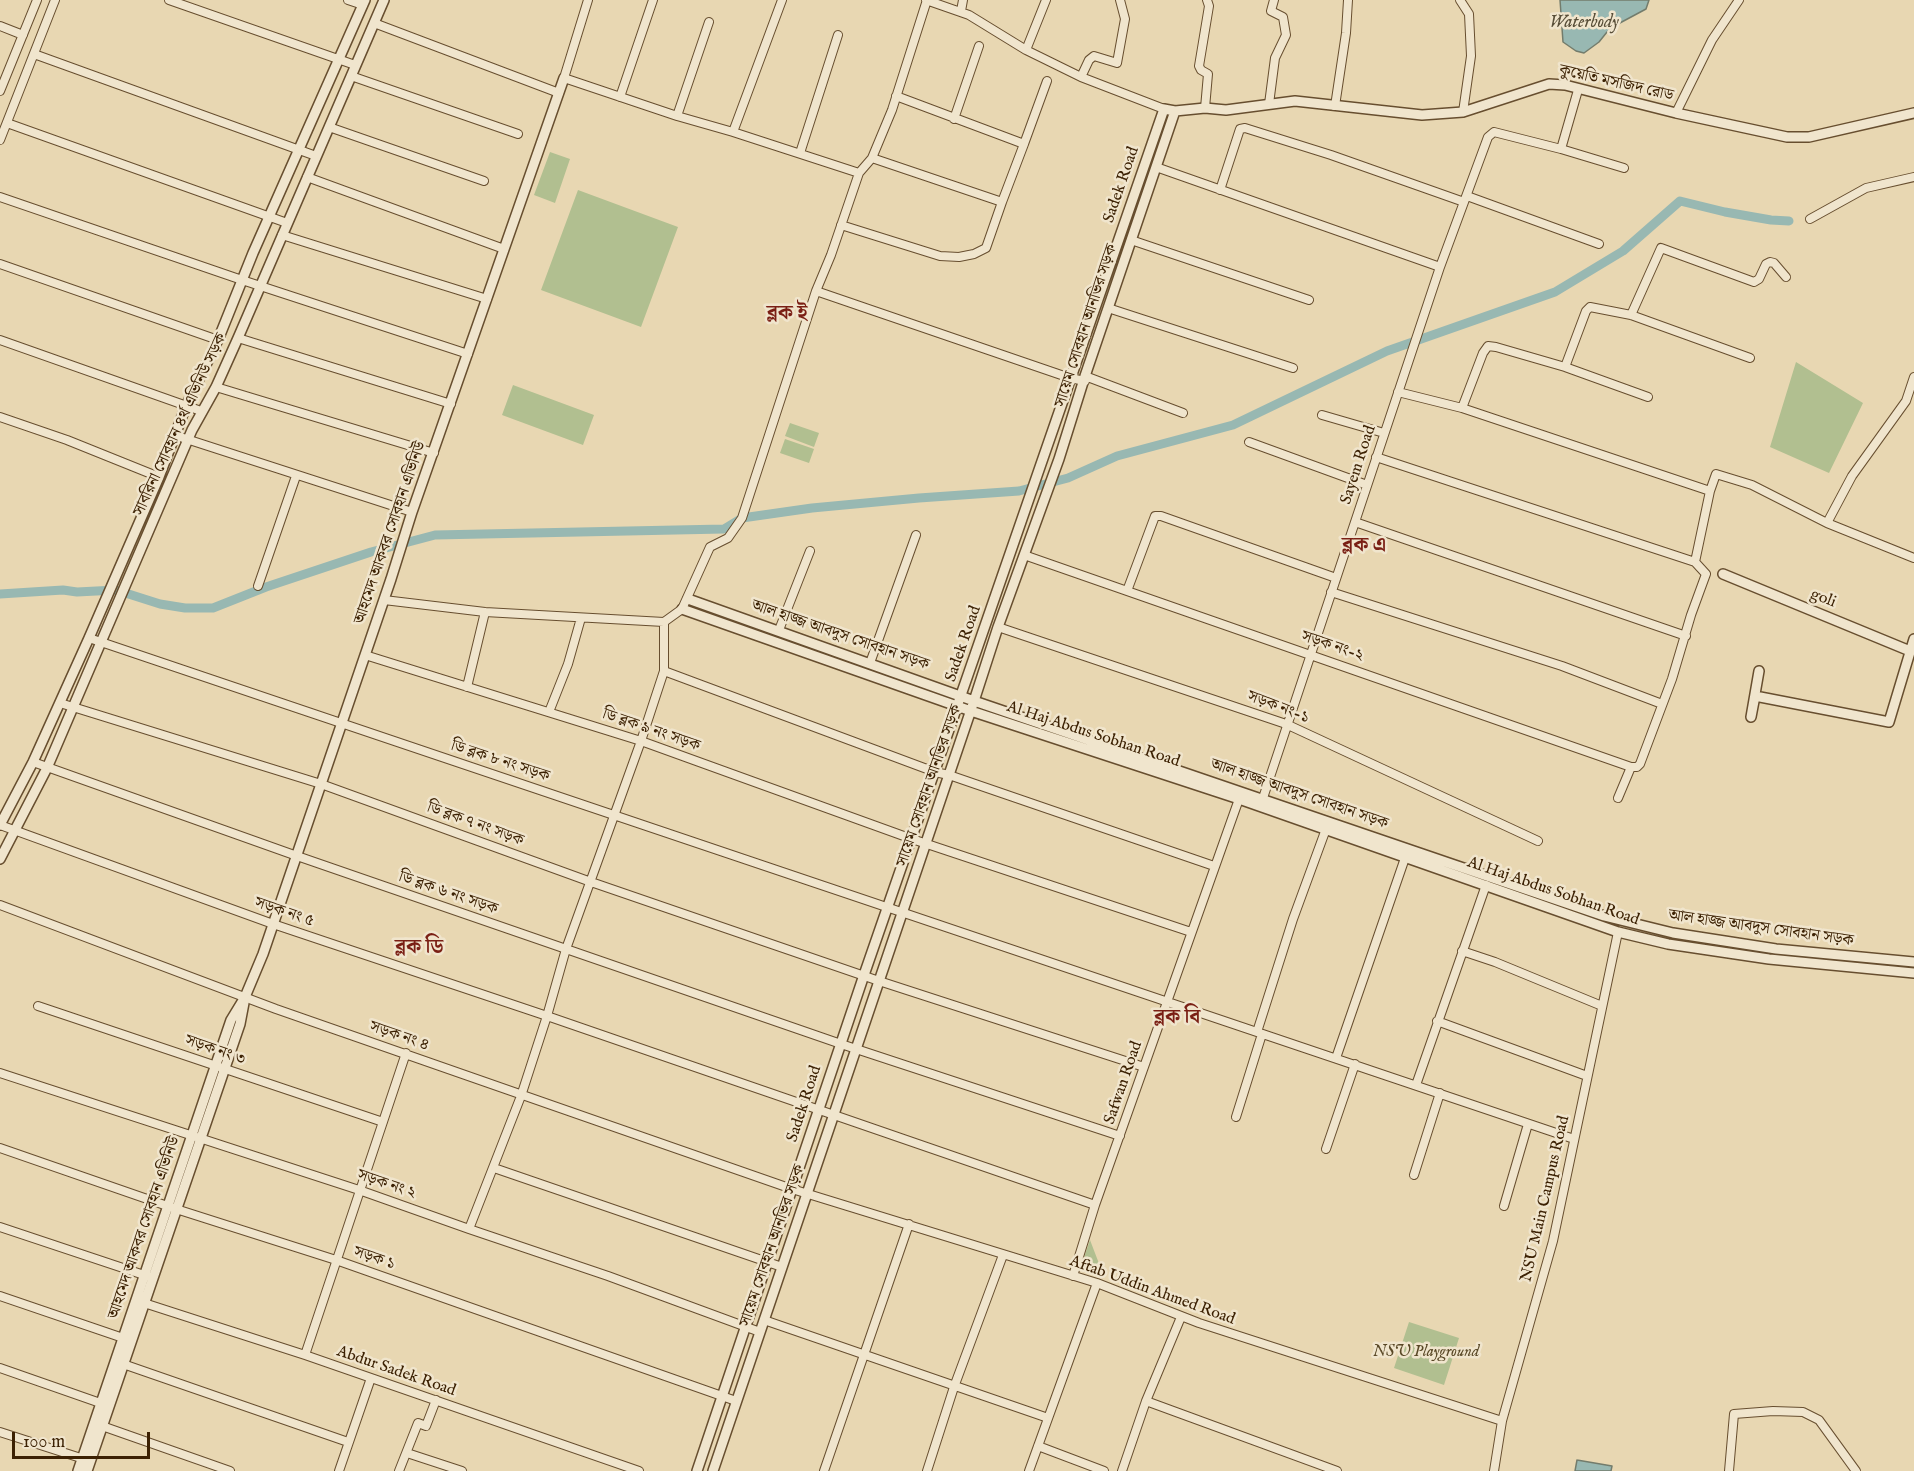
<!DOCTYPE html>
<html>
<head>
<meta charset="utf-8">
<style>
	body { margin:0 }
	#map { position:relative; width:1914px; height:1471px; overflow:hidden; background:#e8d7b2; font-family:"IM FELL English",serif }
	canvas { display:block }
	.scale { position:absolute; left:12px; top:1432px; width:138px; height:27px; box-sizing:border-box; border:3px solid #3c2103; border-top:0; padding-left:8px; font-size:18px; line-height:21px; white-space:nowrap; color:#3c2103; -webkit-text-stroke:4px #f0e5cd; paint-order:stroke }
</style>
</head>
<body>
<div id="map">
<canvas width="1914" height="1471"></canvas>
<div class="scale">100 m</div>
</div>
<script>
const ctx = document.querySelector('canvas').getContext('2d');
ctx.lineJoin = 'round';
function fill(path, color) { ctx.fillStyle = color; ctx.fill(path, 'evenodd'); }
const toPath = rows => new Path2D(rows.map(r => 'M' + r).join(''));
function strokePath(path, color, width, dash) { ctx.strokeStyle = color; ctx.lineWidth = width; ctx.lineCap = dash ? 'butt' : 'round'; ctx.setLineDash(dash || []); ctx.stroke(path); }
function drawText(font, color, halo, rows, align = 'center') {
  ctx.font = font + ' "IM FELL English","Noto Serif Bengali",serif'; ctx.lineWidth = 5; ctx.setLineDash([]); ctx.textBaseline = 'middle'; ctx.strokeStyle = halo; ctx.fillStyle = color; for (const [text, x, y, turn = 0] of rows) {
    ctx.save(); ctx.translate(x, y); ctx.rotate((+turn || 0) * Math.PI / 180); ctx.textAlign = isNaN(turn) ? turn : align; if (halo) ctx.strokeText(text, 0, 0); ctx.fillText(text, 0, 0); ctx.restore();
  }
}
const green = toPath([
	[550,152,570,159,555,203,534,195],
	[578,190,678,227,641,327,541,290],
	[1796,362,1863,403,1829,473,1770,447],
	[513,385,594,415,583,445,502,415],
	[790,423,819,433,814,447,785,436],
	[785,439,814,449,809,463,780,453],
	[1090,1240,1103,1274,1081,1266],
	[1409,1322,1459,1338,1444,1385,1394,1368]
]);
const water = toPath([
	[1560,0,1649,0,1646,9,1618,24,1607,32,1599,42,1584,53,1576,51,1563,42,1560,0],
	[1577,1460,1612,1466,1611,1471,1575,1471,1577,1460]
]);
const canal = toPath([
	[0,594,63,590,77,592,116,590,160,604,185,608,213,608,266,587,371,552,435,535,724,529,742,518,812,508,919,498,1019,491,1068,478,1117,456,1233,425,1387,351,1555,292,1623,251,1680,201,1725,212,1771,220,1789,221]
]);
const minor = toPath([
	[169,0,355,65],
	[348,0,363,5],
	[588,0,564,78,677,116,733,132,859,173],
	[926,0,969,15,1026,50,1081,77,1164,109],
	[927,0,892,110,872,158,859,173,831,255,816,291,742,518,728,538,710,547,682,609,664,622,664,671,641,741,566,949,547,1016,1095,1205],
	[1460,0,1469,14,1471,56,1463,112],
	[961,11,963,0],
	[374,23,559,93],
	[0,26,23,35],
	[1026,50,1046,0],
	[34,54,316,156],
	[351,76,518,134],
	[1081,77,1089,60,1094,56,1117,63,1125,19,1120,0],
	[0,91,37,0],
	[620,97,653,0],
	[1269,104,1275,58,1286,35,1283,17,1271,11,1274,0],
	[1335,106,1346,33,1348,0],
	[1205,108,1208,74,1201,70,1199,66,1209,6,1207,0],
	[1676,113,1712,40,1739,0],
	[677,116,709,22],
	[954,119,979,46],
	[7,123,287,223],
	[329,127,484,181],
	[733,132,782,0],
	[0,140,55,0],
	[1024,144,1047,81],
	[1561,149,1578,90],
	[800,153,838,35],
	[872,158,1002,202,1024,144,896,96],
	[1156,167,1440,267],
	[307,177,504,249],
	[1220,190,1240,129,1245,128,1331,155,1464,202],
	[1467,196,1599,244],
	[0,197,242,280,468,354],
	[1810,219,1866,188,1914,177],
	[841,225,940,256,959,257,974,254,986,248,1002,202],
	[282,235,487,299],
	[1131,240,1309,300],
	[0,264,218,340],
	[816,291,1070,378,1085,381],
	[1108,308,1293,368],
	[1631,315,1661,248,1754,282,1759,279,1766,264,1770,262,1774,263,1786,277],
	[238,338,451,404],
	[0,340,201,411],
	[1565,367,1586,311,1590,307,1631,315,1750,358],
	[1085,376,1183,413],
	[216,387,434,453],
	[1398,392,1462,408,1710,491],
	[1462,408,1483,353,1488,346,1496,347,1565,367,1648,397],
	[1322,415,1384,433],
	[0,417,67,440,159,477],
	[174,435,412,512],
	[1249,442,1367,485],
	[1376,457,1695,562,1706,574,1691,615,1672,679,1640,764,1637,767,1631,767,1618,798],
	[1355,522,1686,636],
	[1827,523,1852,476,1906,401,1914,377],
	[1024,555,1631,767],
	[1695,562,1710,491,1716,474,1752,485,1827,523,1914,558],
	[258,586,296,476],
	[1127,591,1155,516,1161,516,1336,578],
	[1331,592,1562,666,1662,704],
	[384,600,485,612,664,622],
	[998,627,1286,724,1538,841],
	[779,630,810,551],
	[89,638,1574,1139],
	[365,655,641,741,912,839,1191,932],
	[870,663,916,535],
	[664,671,935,772,949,775,1214,866],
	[467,687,485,612],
	[60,703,321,784,591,882,879,981,1144,1067],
	[549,712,568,664,581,618],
	[33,762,297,856,841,1044,1120,1136],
	[1263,798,1440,267,1488,137,1494,132,1561,149,1624,168],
	[0,825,273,924,547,1016,521,1096,469,1229],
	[0,905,276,1009,792,1189,1097,1283,1199,1323,1502,1421],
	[1462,951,1495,962,1602,1006],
	[38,1006,383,1122],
	[1437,1021,1587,1076],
	[1257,1032,1293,919,1326,829],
	[1336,1058,1405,858],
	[0,1073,359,1190,469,1229,608,1276,760,1332],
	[1416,1085,1486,885],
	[1236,1117,1262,1034],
	[0,1148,176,1209,336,1260,736,1401],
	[1326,1149,1355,1064],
	[494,1168,782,1267],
	[1414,1175,1440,1093],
	[1504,1206,1528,1124],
	[0,1227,150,1277],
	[1073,1276,1095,1205,1239,799],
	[0,1296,126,1339],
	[144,1303,305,1355,639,1471],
	[764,1320,1048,1418],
	[305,1355,406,1053],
	[123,1364,348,1442],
	[0,1368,106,1405],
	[1146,1401,1337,1471],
	[102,1426,230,1471],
	[0,1432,87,1460],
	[1038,1446,1104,1471],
	[407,1453,462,1471],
	[339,1471,371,1378],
	[399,1471,418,1423,426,1426,436,1400],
	[824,1471,909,1224],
	[927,1471,954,1387,1003,1255],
	[1029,1471,1097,1283],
	[1122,1471,1146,1401,1181,1317],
	[1494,1471,1502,1421,1553,1241,1618,932],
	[1729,1471,1734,1414,1773,1411,1803,1412,1819,1420,1856,1471]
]);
const tertiary = toPath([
	[1723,574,1910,651],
	[688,599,974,701,1604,916,1673,933,1776,949,1914,962],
	[682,609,971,711,1239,799,1618,932,1668,944,1769,959,1914,973],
	[1755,696,1889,722,1914,639],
	[1755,696,1751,717,1759,671],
	[0,825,33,762,89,638,159,477,186,406,218,340,253,253,365,0],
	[0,859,47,768,192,430,216,387,238,338,384,0],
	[78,1471,231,1020,245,997,263,954,391,579,412,512,564,78],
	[87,1471,240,1024,244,1003],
	[697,1471,864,975,1164,109,1175,111,1205,108,1226,110,1295,101,1422,115,1463,112,1549,84,1565,85,1676,113,1787,137,1809,137,1914,113],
	[713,1471,974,701,998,627,1059,459,1085,376,1175,111]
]);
const streetNames = [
	["কুয়েতি মসজিদ রোড",1616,84,13],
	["Sadek Road",1122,185,-71],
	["সায়েম সোবহান আনভির সড়ক",1087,326,-72],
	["সাবরিনা সোবহান ৪র্থ এভিনিউ সড়ক",181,425,-65],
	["Sayem Road",1359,465,-72],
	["আহমেদ আকবর সোবহান এভিনিউ",391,533,-71],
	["goli",1823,599,22],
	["আল হাজ্জ আবদুস সোবহান সড়ক",840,636,19],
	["Sadek Road",964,644,-71],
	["সড়ক নং-২",1332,647,19],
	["সড়ক নং-১",1278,708,21],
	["ডি ব্লক ৯ নং সড়ক",651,731,19],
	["Al Haj Abdus Sobhan Road",1093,735,18],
	["ডি ব্লক ৮ নং সড়ক",500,762,18],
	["সায়েম সোবহান আনভির সড়ক",930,786,-71],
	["আল হাজ্জ আবদুস সোবহান সড়ক",1299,795,19],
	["ডি ব্লক ৭ নং সড়ক",475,825,20],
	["Al Haj Abdus Sobhan Road",1553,892,19],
	["ডি ব্লক ৬ নং সড়ক",448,894,19],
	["সড়ক নং ৫",284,913,19],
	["আল হাজ্জ আবদুস সোবহান সড়ক",1761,929,8],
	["সড়ক নং ৪",399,1037,19],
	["সড়ক নং ৩",215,1051,19],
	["Safwan Road",1124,1083,-71],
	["Sadek Road",805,1104,-72],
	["সড়ক নং ২",386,1185,19],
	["NSU Main Campus Road",1546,1199,-77],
	["আহমেদ আকবর সোবহান এভিনিউ",145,1228,-71],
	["সায়েম সোবহান আনভির সড়ক",773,1246,-71],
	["সড়ক ১",374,1259,19],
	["Aftab Uddin Ahmed Road",1152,1291,20],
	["Abdur Sadek Road",396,1372,19]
];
const parkNames = [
	["NSU Playground",1426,1353]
];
const waterNames = [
	["Waterbody",1584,23]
];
const quarterNames = [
	["ব্লক ই",787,315],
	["ব্লক এ",1364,547],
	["ব্লক ডি",419,949],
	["ব্লক বি",1177,1019]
];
fill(green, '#b1bf90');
fill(water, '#98b8b2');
strokePath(water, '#737c6c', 1.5);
strokePath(canal, '#98b8b2', 9);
strokePath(minor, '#674e2f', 10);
strokePath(tertiary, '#674e2f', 12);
strokePath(minor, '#f0e5cd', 8);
strokePath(tertiary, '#f0e5cd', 9);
drawText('16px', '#3c2103', '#f0e5cd', streetNames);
drawText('italic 16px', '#594826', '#f0e5cd', parkNames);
drawText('italic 18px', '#584e38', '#f0e5cd', waterNames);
drawText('bold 20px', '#7a1f14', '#f0e5cd', quarterNames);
</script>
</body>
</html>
